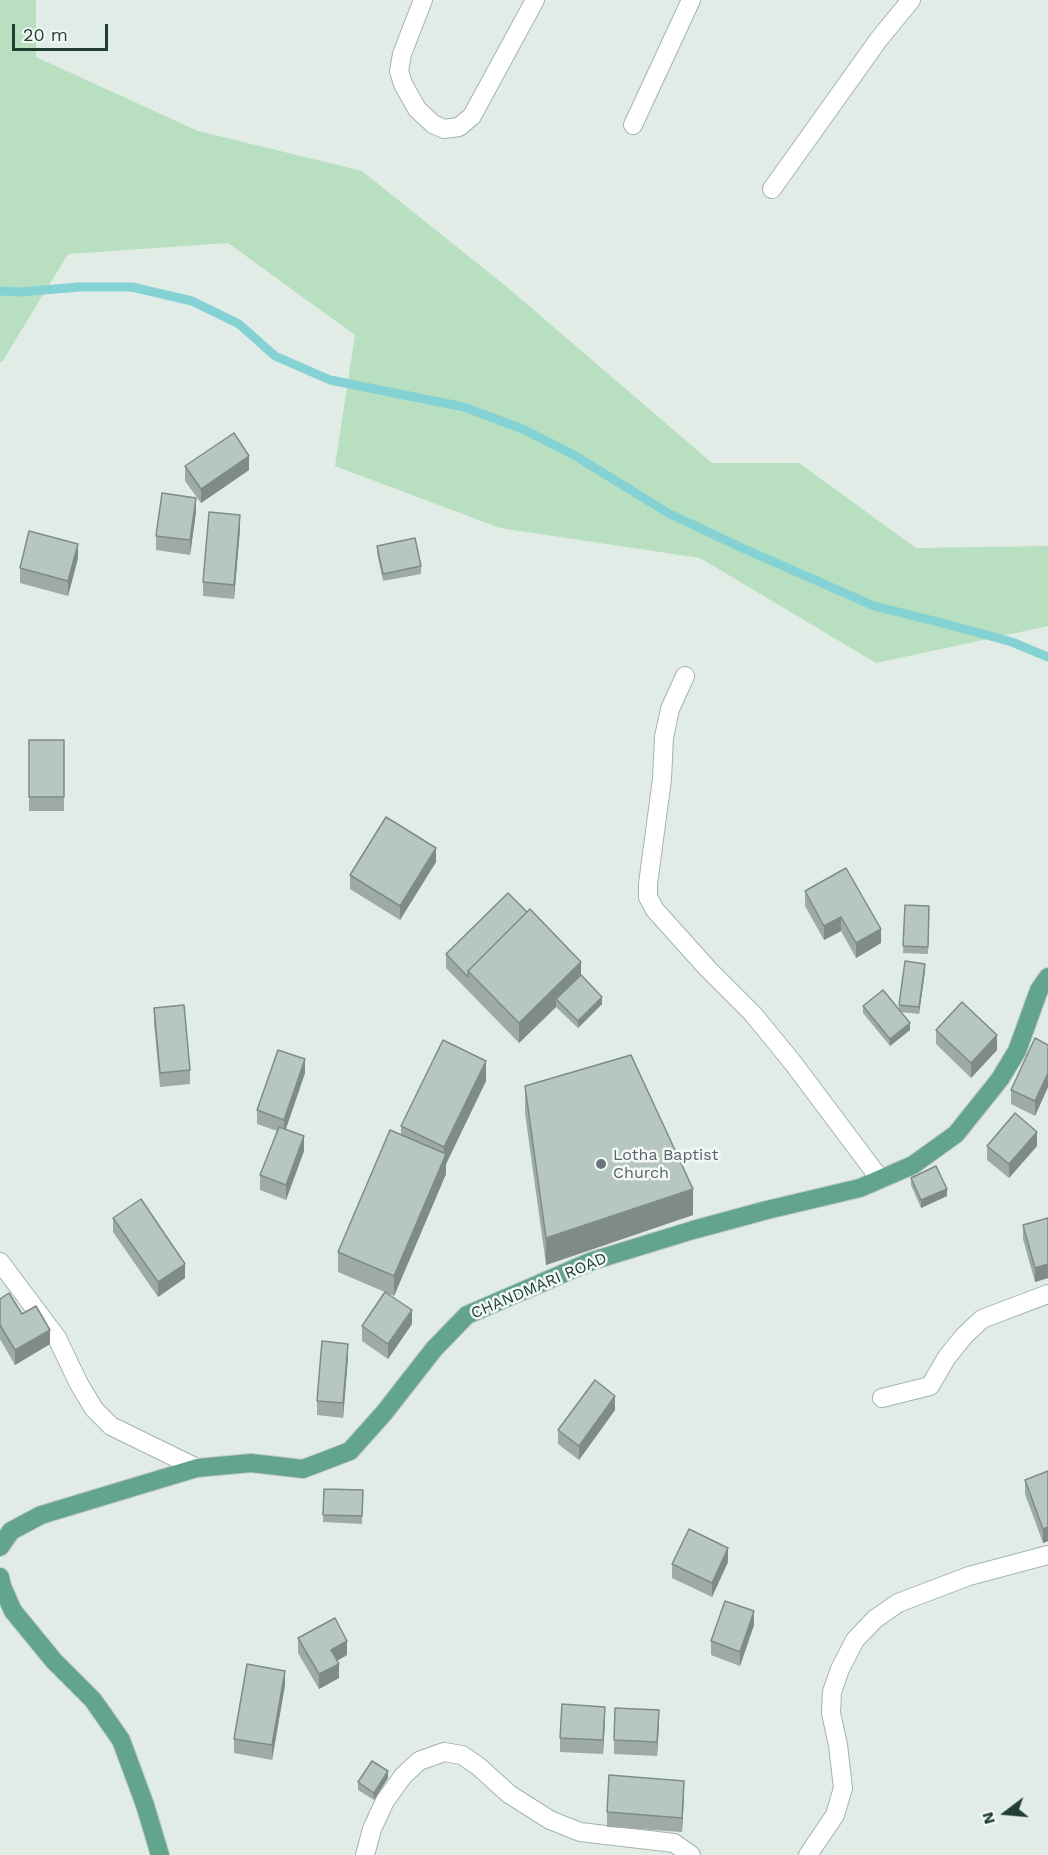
<!DOCTYPE html>
<html>
<head>
<meta charset="utf-8">
<style>
	body { margin:0 }
	#map { position:relative; width:1048px; height:1855px; overflow:hidden; background:#e1ece6; font-family:"Work Sans",sans-serif }
	canvas { display:block }
	.north { position:absolute; left:976px; top:1783px; width:60px; height:60px; -webkit-text-stroke:4px #f2f9f4; paint-order:stroke; rotate:254deg; font-size:16px; font-weight:700; line-height:24px; text-align:center; color:#203e33 }
	.north::after { content:''; display:block; margin:auto; width:21px; height:27px; background:#203e33; clip-path:polygon(50% 0,100% 100%,50% 72%,0 100%) }
	.scale { position:absolute; left:12px; top:24px; width:96px; height:27px; box-sizing:border-box; border:3px solid #203e33; border-top:0; padding-left:8px; font-size:18px; line-height:21px; white-space:nowrap; color:#203e33; -webkit-text-stroke:4px #f2f9f4; paint-order:stroke }
</style>
</head>
<body>
<div id="map">
<canvas width="1048" height="1855"></canvas>
<div class="north">N</div>
<div class="scale">20 m</div>
</div>
<script>
const ctx = document.querySelector('canvas').getContext('2d');
ctx.lineJoin = 'round';
function fill(path, color) { ctx.fillStyle = color; ctx.fill(path, 'evenodd'); }
const toPath = rows => new Path2D(rows.map(r => 'M' + r).join(''));
function strokePath(path, color, width, dash) { ctx.strokeStyle = color; ctx.lineWidth = width; ctx.lineCap = dash ? 'butt' : 'round'; ctx.setLineDash(dash || []); ctx.stroke(path); }
function drawText(font, color, halo, rows, align = 'center') {
  ctx.font = font + ' "Work Sans",sans-serif'; ctx.lineWidth = 5; ctx.setLineDash([]); ctx.textBaseline = 'middle'; ctx.strokeStyle = halo; ctx.fillStyle = color; for (const [text, x, y, turn = 0] of rows) {
    ctx.save(); ctx.translate(x, y); ctx.rotate((+turn || 0) * Math.PI / 180); ctx.textAlign = isNaN(turn) ? turn : align; if (halo) ctx.strokeText(text, 0, 0); ctx.fillText(text, 0, 0); ctx.restore();
  }
}
const green = toPath([
	[0,0,36,0,36,57,198,131,362,171,507,287,712,463,799,463,916,548,1048,546,1048,626,876,663,700,558,500,528,335,466,355,335,228,243,68,254,2,362,0,362]
]);
const stream = toPath([
	[0,291,20,292,79,287,132,287,192,301,239,324,275,356,330,380,464,407,525,430,574,455,668,513,740,547,874,606,950,625,1012,642,1048,657]
]);
const minor = toPath([
	[423,0,402,54,399,71,403,84,417,109,433,124,444,129,459,127,472,116,535,0],
	[633,125,691,0],
	[772,189,879,39,911,0],
	[685,676,670,709,664,737,662,779,648,884,648,897,655,910,708,969,753,1014,793,1063,880,1179],
	[0,1262,57,1338,79,1384,94,1409,111,1426,197,1468],
	[882,1398,930,1386,947,1357,964,1336,982,1319,1048,1294],
	[365,1855,372,1829,385,1801,403,1776,419,1761,444,1752,462,1755,478,1766,509,1794,550,1820,580,1832,674,1843,691,1855],
	[808,1855,835,1815,843,1788,838,1745,831,1713,832,1692,840,1669,855,1640,875,1619,898,1603,969,1576,1048,1555]
]);
const major = toPath([
	[0,1547,11,1531,41,1515,197,1468,251,1463,303,1469,350,1451,384,1413,434,1349,467,1315,592,1261,693,1230,767,1210,860,1188,913,1165,956,1134,1000,1079,1017,1051,1039,990,1048,977],
	[0,1577,2,1586,13,1611,54,1661,93,1700,121,1740,145,1805,160,1855]
]);
const wall = toPath([
	[185,466,249,470,201,503,185,481],
	[196,512,190,555,156,550,156,536],
	[240,529,234,599,203,596,203,582],
	[377,546,421,566,421,574,383,581,377,553],
	[78,558,68,596,20,583,20,568],
	[29,740,64,740,64,811,29,811],
	[436,862,400,920,350,889,350,875],
	[805,891,881,943,856,958,841,931,824,940,805,906],
	[905,905,929,906,928,954,903,953],
	[446,954,581,975,602,1004,578,1028,556,1007,519,1043,446,968],
	[925,971,919,1014,901,1012,910,1030,890,1046,863,1013,863,1006,899,1010,899,1005],
	[154,1008,190,1070,190,1084,160,1087,154,1023],
	[936,1030,997,1050,971,1078,936,1044],
	[1048,1045,1048,1087,1035,1116,1011,1104,1011,1090],
	[305,1073,286,1129,304,1151,286,1200,260,1190,260,1175,277,1131,257,1124,257,1110],
	[486,1081,446,1164,446,1174,394,1296,387,1293,412,1324,388,1359,362,1341,362,1326,385,1292,338,1272,338,1252,401,1135,401,1126],
	[525,1086,693,1215,546,1265,525,1113],
	[987,1146,1037,1146,1009,1178,987,1160],
	[911,1178,947,1196,921,1208,911,1185],
	[113,1218,185,1278,158,1297,113,1232],
	[1048,1218,1048,1278,1035,1282,1023,1239,1023,1225],
	[0,1299,22,1314,50,1344,15,1365,0,1339],
	[348,1358,343,1418,317,1415,317,1401],
	[615,1410,579,1460,558,1444,558,1430],
	[1048,1471,1048,1541,1043,1543,1025,1494,1025,1480],
	[324,1489,363,1490,362,1524,323,1522],
	[728,1562,712,1597,672,1578,672,1564],
	[754,1625,740,1666,711,1655,711,1641],
	[298,1638,347,1655,337,1661,339,1678,319,1689,298,1653],
	[285,1685,272,1760,234,1753,234,1739],
	[605,1721,603,1754,560,1752,560,1738],
	[659,1725,657,1756,614,1754,614,1740],
	[388,1778,374,1800,358,1790,358,1782],
	[684,1795,682,1832,607,1827,607,1812]
]);
const shadedWall = toPath([
	[249,456,249,470,201,503,201,489],
	[196,498,196,512,190,555,190,540],
	[240,515,240,529,234,599,234,585],
	[78,544,78,558,68,596,68,581],
	[436,848,436,862,400,920,400,906],
	[841,917,841,931,824,940,824,926],
	[881,929,881,943,856,958,856,943],
	[581,962,581,982,556,999,556,1007,519,1043,519,1023],
	[925,964,925,971,919,1014,919,1007],
	[602,997,602,1004,578,1028,578,1021],
	[910,1023,910,1030,890,1046,890,1039],
	[997,1035,997,1050,971,1078,971,1063],
	[305,1059,305,1073,284,1134,284,1120],
	[486,1061,486,1081,446,1164,446,1174,394,1296,394,1276,444,1158,444,1147],
	[1048,1073,1048,1087,1035,1116,1035,1101],
	[1037,1132,1037,1146,1009,1178,1009,1164],
	[304,1136,304,1151,286,1200,286,1185],
	[693,1189,693,1215,546,1265,546,1238],
	[947,1189,947,1196,921,1208,921,1200],
	[185,1264,185,1278,158,1297,158,1282],
	[1048,1264,1048,1278,1035,1282,1035,1268],
	[412,1310,412,1324,388,1359,388,1344],
	[50,1330,50,1344,15,1365,15,1350],
	[348,1344,348,1358,343,1418,343,1403],
	[615,1396,615,1410,579,1460,579,1446],
	[1048,1527,1048,1541,1043,1543,1043,1529],
	[728,1548,728,1562,712,1597,712,1583],
	[754,1611,754,1625,740,1666,740,1652],
	[347,1641,347,1655,331,1664,331,1650],
	[339,1664,339,1678,319,1689,319,1674],
	[285,1671,285,1685,272,1760,272,1745],
	[605,1707,605,1721,603,1754,603,1740],
	[659,1710,659,1725,657,1756,657,1742],
	[388,1771,388,1778,374,1800,374,1793],
	[684,1781,684,1795,682,1832,682,1818]
]);
const building = toPath([
	[234,433,249,456,201,489,185,466,234,433],
	[162,493,196,498,190,540,156,536,162,493],
	[209,512,240,515,234,585,203,582,209,512],
	[29,531,78,544,68,581,20,568,29,531],
	[415,538,421,566,383,574,377,546,415,538],
	[29,740,64,740,64,797,29,797,29,740],
	[386,817,436,848,400,906,350,875,386,817],
	[846,868,881,929,856,943,841,917,824,926,805,891,846,868],
	[508,893,527,912,468,971,468,977,446,954,508,893],
	[905,905,929,906,928,947,903,946,905,905],
	[530,909,581,962,519,1023,468,971,530,909],
	[905,961,925,964,919,1007,899,1005,905,961],
	[581,975,602,997,578,1021,556,999,581,975],
	[883,990,910,1023,890,1039,863,1006,883,990],
	[962,1002,997,1035,971,1063,936,1030,962,1002],
	[184,1005,190,1070,160,1073,154,1008,184,1005],
	[1035,1038,1048,1045,1048,1073,1035,1101,1011,1090,1035,1038],
	[443,1040,486,1061,444,1147,401,1126,443,1040],
	[278,1050,305,1059,284,1120,257,1110,278,1050],
	[631,1055,693,1189,546,1238,525,1086,631,1055],
	[1015,1113,1037,1132,1009,1164,987,1146,1015,1113],
	[279,1127,304,1136,286,1185,260,1175,279,1127],
	[390,1130,446,1154,394,1276,338,1252,390,1130],
	[936,1166,947,1189,921,1200,911,1178,936,1166],
	[141,1199,185,1264,158,1282,113,1218,141,1199],
	[1048,1218,1048,1264,1035,1268,1023,1225,1048,1218],
	[385,1292,412,1310,388,1344,362,1326,385,1292],
	[9,1293,22,1314,36,1306,50,1330,15,1350,0,1325,0,1299,9,1293],
	[322,1341,348,1344,343,1403,317,1401,322,1341],
	[595,1380,615,1396,579,1446,558,1430,595,1380],
	[1048,1471,1048,1527,1043,1529,1025,1480,1048,1471],
	[324,1489,363,1490,362,1516,323,1515,324,1489],
	[689,1529,728,1548,712,1583,672,1564,689,1529],
	[725,1601,754,1611,740,1652,711,1641,725,1601],
	[335,1618,347,1641,331,1650,339,1664,319,1674,298,1638,335,1618],
	[247,1664,285,1671,272,1745,234,1739,247,1664],
	[562,1704,605,1707,603,1740,560,1738,562,1704],
	[615,1708,659,1710,657,1742,614,1740,615,1708],
	[372,1761,388,1771,374,1793,358,1782,372,1761],
	[609,1775,684,1781,682,1818,607,1812,609,1775]
]);
const markers = [
	[601,1164,6,"#6b7280"]
];
const worshipNames = [
	["Lotha Baptist",613,1155],
	["Church",613,1173]
];
const streetNames = [
	["CHANDMARI ROAD",539,1286,-23]
];
fill(green, '#b8dfbf');
strokePath(stream, '#85d2d5', 9);
strokePath(minor, '#a3b4ad', 20);
strokePath(major, '#c1c9c6', 20);
strokePath(minor, '#fff', 18);
strokePath(major, '#63a58c', 18);
fill(wall, '#9daba4');
fill(shadedWall, '#7f8b86');
fill(building, '#b6c7bf');
strokePath(building, '#7f8b86', 1.5);
for (const [x, y, r, color] of markers) { const dot = new Path2D(); dot.arc(x, y, r, 0, 2 * Math.PI); ctx.fillStyle = color; ctx.fill(dot); strokePath(dot, '#f2f9f4', 2); }
drawText('16px', '#5b616d', '#f2f9f4', worshipNames, 'left');
drawText('16px', '#203e33', '#f2f9f4', streetNames);
</script>
</body>
</html>
